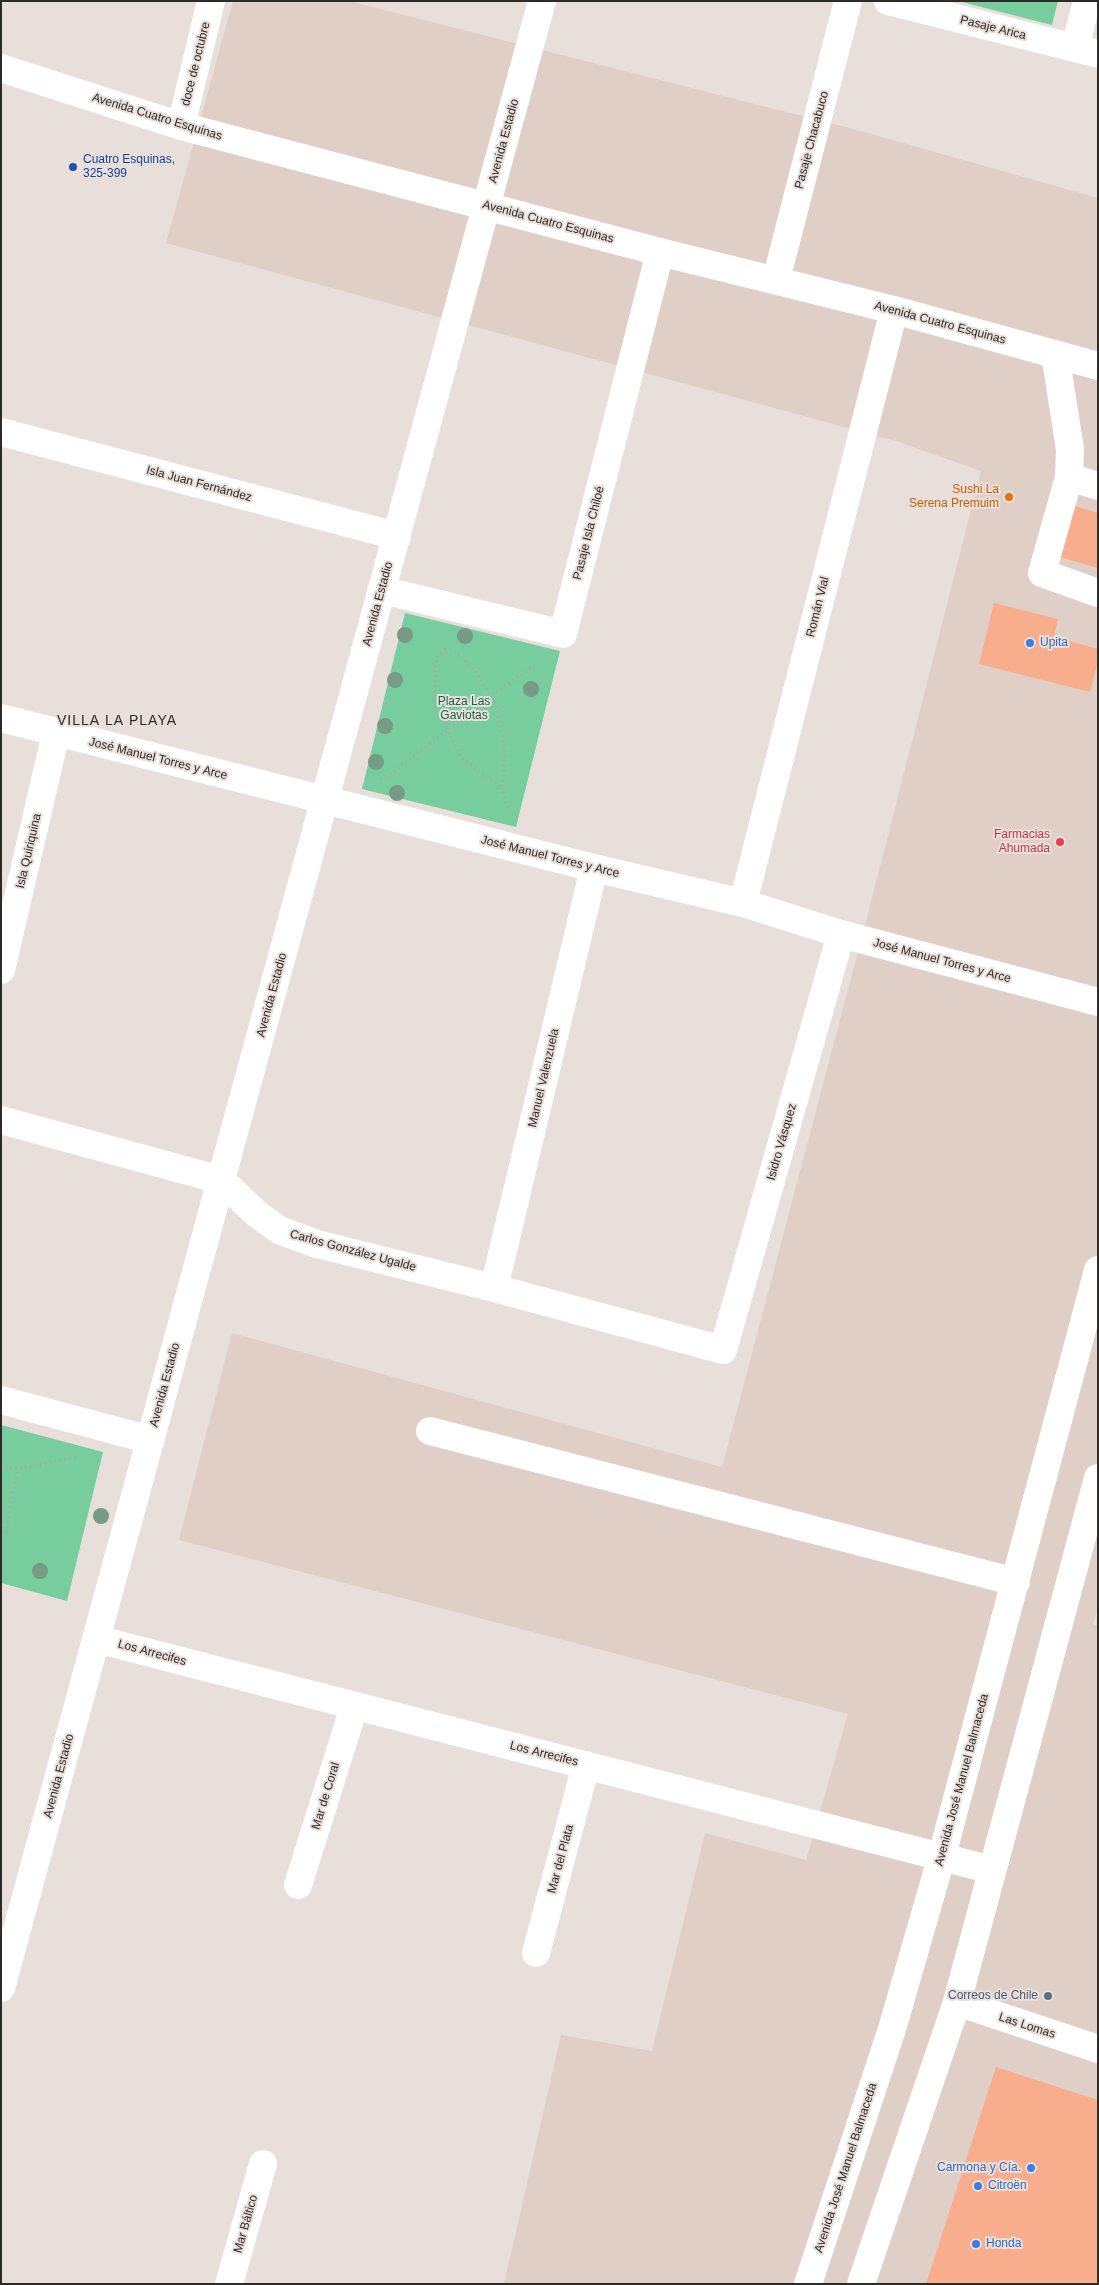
<!DOCTYPE html>
<html>
<head>
<meta charset="utf-8">
<style>
	body { margin:0 }
	#map { position:relative; width:1099px; height:2285px; overflow:hidden; background:#e8deda; font-family:Arial,sans-serif }
	canvas { display:block }
	.frame { position:absolute; inset:0; border:2px solid #2d2a28; pointer-events:none }
</style>
</head>
<body>
<div id="map">
<canvas width="1099" height="2285"></canvas>
<div class="frame"></div>
</div>
<script>
const ctx = document.querySelector('canvas').getContext('2d');
ctx.lineJoin = 'round';
function fill(path, color) { ctx.fillStyle = color; ctx.fill(path, 'evenodd'); }
const toPath = rows => new Path2D(rows.map(r => 'M' + r).join(''));
function strokePath(path, color, width, dash) { ctx.strokeStyle = color; ctx.lineWidth = width; ctx.lineCap = dash ? 'butt' : 'round'; ctx.setLineDash(dash || []); ctx.stroke(path); }
function drawText(font, color, halo, rows, align = 'center') {
  ctx.font = font + ' Arial,sans-serif'; ctx.lineWidth = 4; ctx.setLineDash([]); ctx.textBaseline = 'middle'; ctx.strokeStyle = halo; ctx.fillStyle = color; for (const [text, x, y, turn = 0] of rows) {
    ctx.save(); ctx.translate(x, y); ctx.rotate((+turn || 0) * Math.PI / 180); ctx.textAlign = isNaN(turn) ? turn : align; if (halo) ctx.strokeText(text, 0, 0); ctx.fillText(text, 0, 0); ctx.restore();
  }
}
const built = toPath([
	[233,1,349,1,857,130,1098,198,1098,1609,1093,1624,1098,1626,1098,2284,504,2284,561,2035,652,2051,705,1833,806,1860,848,1714,179,1540,232,1333,722,1467,869,910,981,471,896,441,166,243]
]);
const green = toPath([
	[958,1,1058,1,1052,25],
	[405,613,560,651,516,827,362,789],
	[1,1425,103,1452,67,1601,1,1583]
]);
const building = toPath([
	[1065,503,1098,513,1098,568,1050,554],
	[994,603,1058,619,1054,637,1098,649,1098,661,1090,692,979,664],
	[996,2067,1098,2100,1098,2284,926,2284]
]);
const path = toPath([
	[445,649,452,649,476,671,496,707,505,748,504,776,500,788,462,758,434,704,435,666,438,656,445,649],
	[381,779,392,773,491,696,537,664],
	[500,788,510,810],
	[1,1465,18,1469,76,1457],
	[1,1530,6,1532,18,1469]
]);
const minor = toPath([
	[888,1,1098,54],
	[1075,48,1087,1],
	[181,126,211,1],
	[776,280,848,1],
	[1055,354,1070,449,1069,477,1042,573,1098,593],
	[1,432,397,536],
	[1069,477,1098,486],
	[382,590,563,634,660,252],
	[1,718,594,868,743,903,841,934,1098,1002],
	[743,903,894,310],
	[1,970,56,733],
	[1,1120,221,1180,257,1214,279,1230,317,1244,494,1288,723,1350,841,934],
	[494,1288,594,868],
	[1,1400,151,1440],
	[430,1431,1016,1582],
	[96,1639,992,1870],
	[298,1885,354,1707],
	[536,1953,586,1765],
	[1,1988,542,1],
	[957,2002,1098,2049],
	[229,2284,263,2164]
]);
const major = toPath([
	[1,68,181,126,660,252,894,310,1098,366],
	[808,2284,892,2029,941,1859,1098,1270],
	[861,2284,957,2002,1098,1478]
]);
const trees = [
	[405,635],
	[465,636],
	[395,680],
	[531,689],
	[385,726],
	[376,762],
	[397,793],
	[101,1516],
	[40,1571]
];
const markers = [
	[73,167,5,"#1a4fb4"],
	[1009,497,5,"#e8710a"],
	[1030,643,5,"#3f7fe0"],
	[1060,842,5,"#e0444e"],
	[1048,1996,5,"#5c6f8a"],
	[1031,2168,5,"#3f7fe0"],
	[978,2186,5,"#3f7fe0"],
	[976,2244,5,"#3f7fe0"]
];
const streetNames = [
	["Pasaje Arica",993,28,14],
	["doce de octubre",196,64,-76],
	["Avenida Cuatro Esquinas",157,117,17],
	["Pasaje Chacabuco",812,140,-75],
	["Avenida Estadio",504,141,-75],
	["Avenida Cuatro Esquinas",548,222,15],
	["Avenida Cuatro Esquinas",940,323,15],
	["Isla Juan Fernández",199,484,15],
	["Pasaje Isla Chiloé",589,533,-76],
	["Avenida Estadio",378,604,-75],
	["Román Vial",818,607,-76],
	["José Manuel Torres y Arce",158,759,14],
	["Isla Quiriquina",29,851,-77],
	["José Manuel Torres y Arce",550,857,14],
	["José Manuel Torres y Arce",942,961,15],
	["Avenida Estadio",272,995,-75],
	["Manuel Valenzuela",544,1078,-77],
	["Isidro Vásquez",782,1142,-74],
	["Carlos González Ugalde",353,1251,15],
	["Avenida Estadio",165,1385,-75],
	["Los Arrecifes",152,1653,15],
	["Los Arrecifes",544,1754,14],
	["Avenida Estadio",59,1776,-75],
	["Avenida José Manuel Balmaceda",962,1780,-75],
	["Mar de Coral",326,1796,-73],
	["Mar del Plata",561,1859,-75],
	["Las Lomas",1027,2026,18],
	["Avenida José Manuel Balmaceda",846,2168,-72],
	["Mar Báltico",246,2224,-74]
];
const transitNames = [
	["Cuatro Esquinas,",83,160],
	["325-399",83,174]
];
const foodNames = [
	["Sushi La",999,490],
	["Serena Premuim",999,504]
];
const shopNames = [
	["Upita",1040,643],
	["Carmona y Cía.",1021,2168,"right"],
	["Citroën",988,2186],
	["Honda",986,2244]
];
const parkNames = [
	["Plaza Las",464,702],
	["Gaviotas",464,716]
];
const healthNames = [
	["Farmacias",1050,835],
	["Ahumada",1050,849]
];
const serviceNames = [
	["Correos de Chile",1038,1996]
];
const neighbourhoodNames = [
	["VILLA LA PLAYA",117,721]
];
fill(built, '#e0cfc7');
fill(green, '#77cd9d');
fill(building, '#f8ad8c');
strokePath(path, '#ada5a2', 3, [1, 4]);
strokePath(minor, '#fff', 28);
strokePath(major, '#fff', 28);
ctx.fillStyle = '#779b85';
for (const [x, y] of trees) { ctx.beginPath(); ctx.arc(x, y, 8, 0, 2 * Math.PI); ctx.fill(); }
for (const [x, y, r, color] of markers) { const dot = new Path2D(); dot.arc(x, y, r, 0, 2 * Math.PI); ctx.fillStyle = color; ctx.fill(dot); strokePath(dot, '#e8deda', 2); }
drawText('12px', '#2d2a28', '#e8deda', streetNames);
drawText('12px', '#164399', '#e8deda', transitNames, 'left');
drawText('12px', '#c56008', '#e8deda', foodNames, 'right');
drawText('12px', '#366cbe', '#e8deda', shopNames, 'left');
drawText('12px', '#1a6440', '#e8deda', parkNames);
drawText('12px', '#be3a42', '#e8deda', healthNames, 'right');
drawText('12px', '#4e5e75', '#e8deda', serviceNames, 'right');
ctx.letterSpacing = '1px';
drawText('14px', '#2d2a28', '#e8deda', neighbourhoodNames);
ctx.letterSpacing = '0px';
</script>
</body>
</html>
